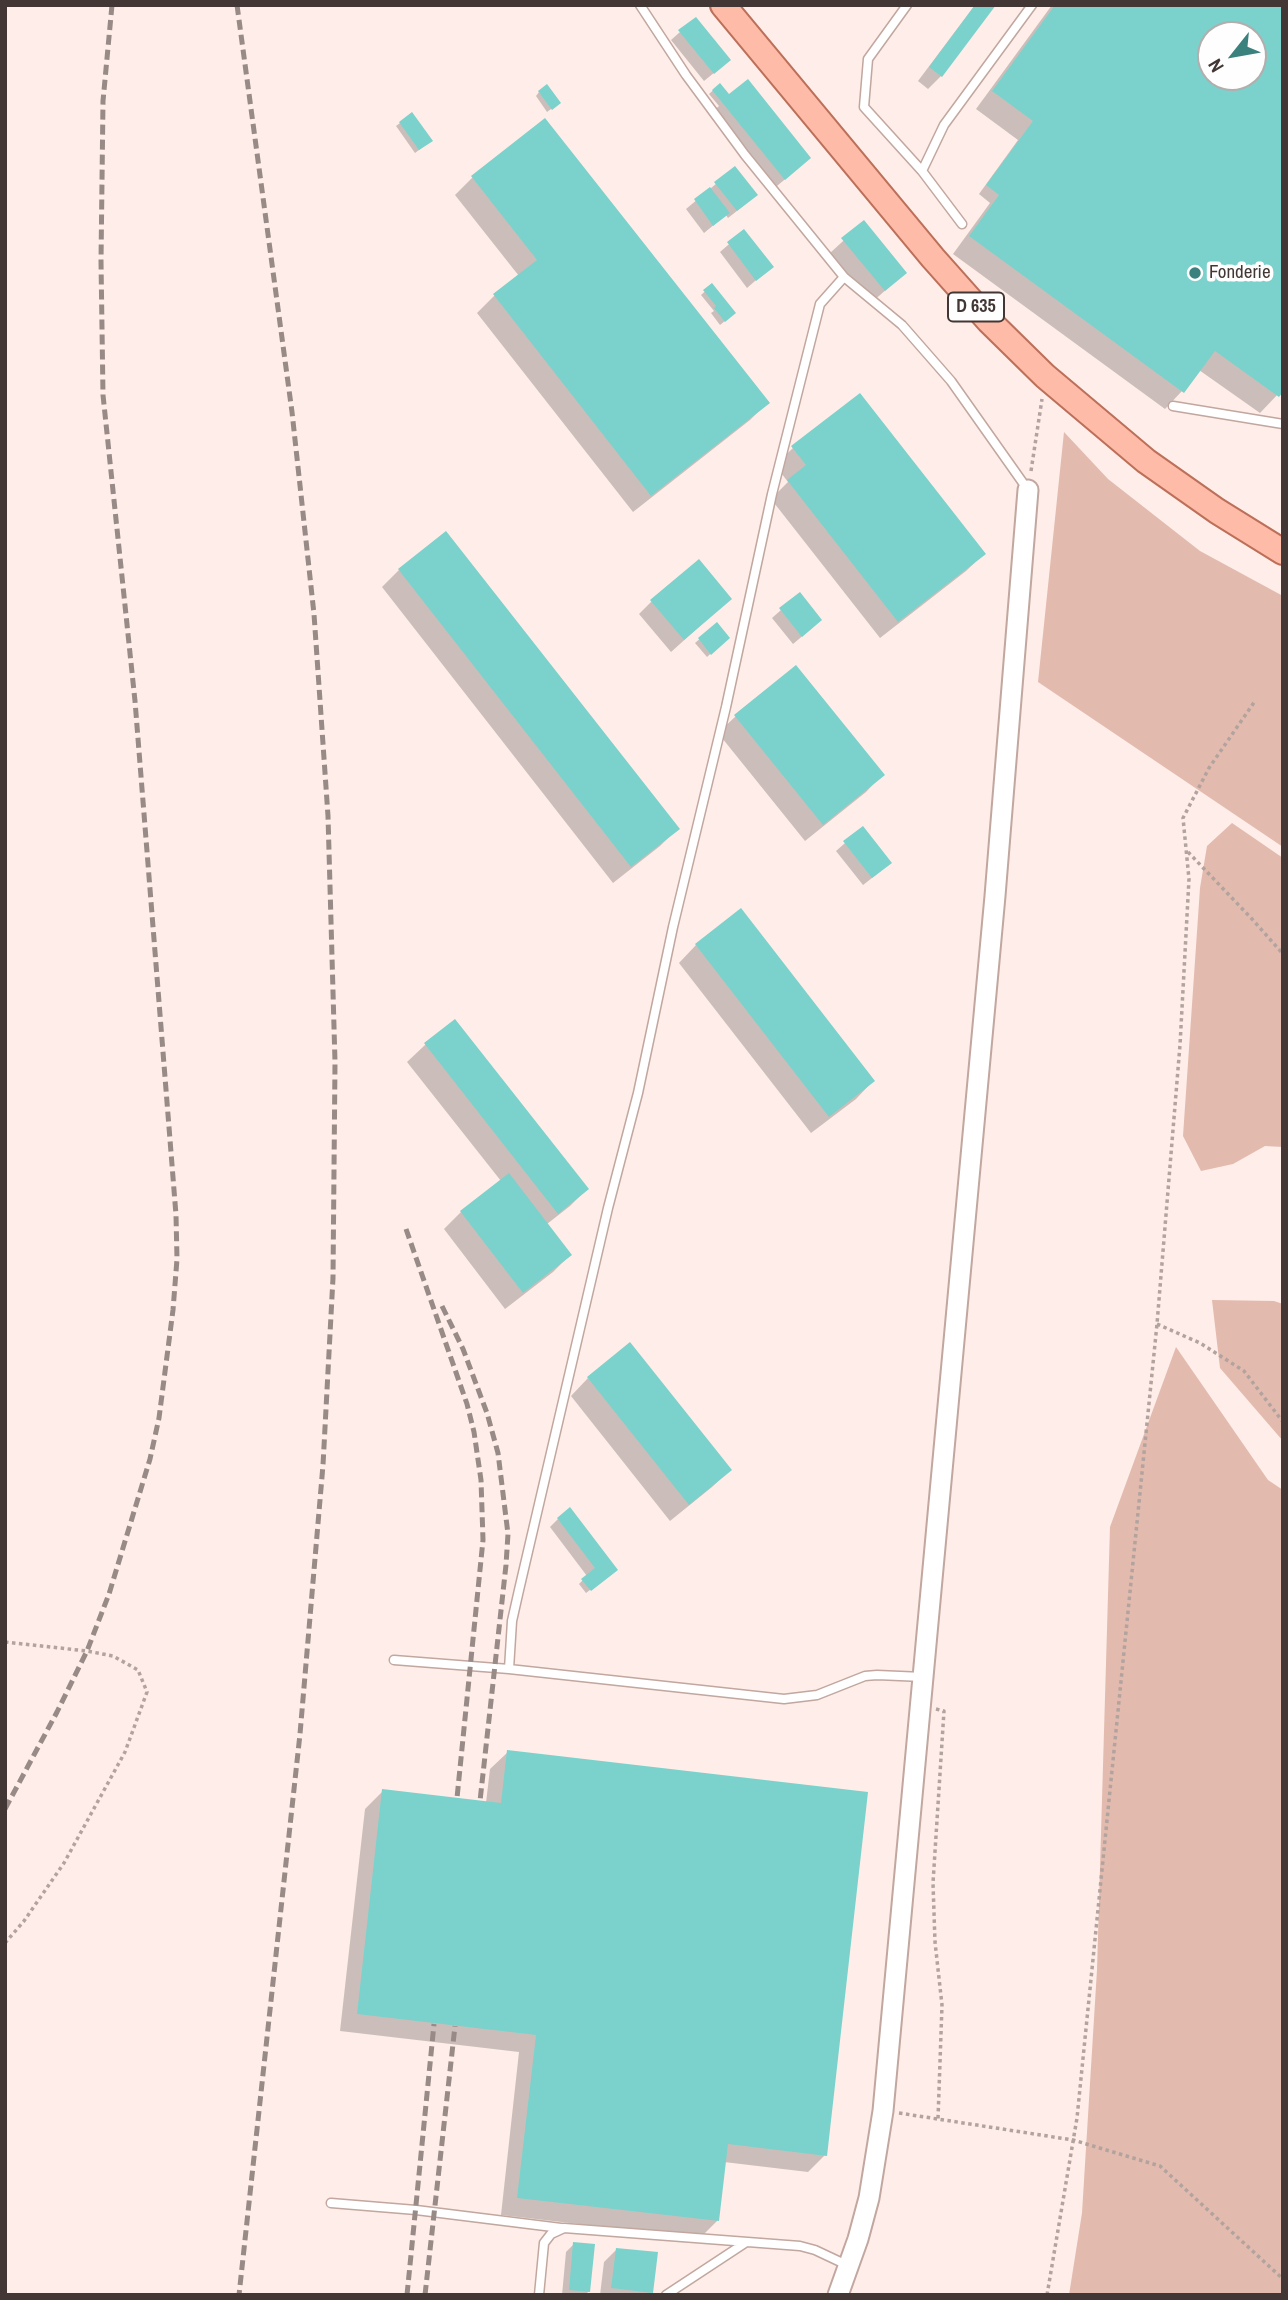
<!DOCTYPE html>
<html>
<head>
<meta charset="utf-8">
<style>
	body { margin:0 }
	#map { position:relative; width:1288px; height:2300px; overflow:hidden; background:#feede8; font-family:"Archivo Narrow",sans-serif }
	canvas { display:block }
	.frame { position:absolute; inset:0; border:7px solid #423734; pointer-events:none }
	.north { position:absolute; left:1197px; top:21px; width:70px; height:70px; box-sizing:border-box; background:#fefefe; border:2px solid #b3aead; border-radius:50%; rotate:239deg; font-size:19px; font-weight:700; line-height:28px; text-align:center; color:#423734 }
	.north::after { content:''; display:block; margin:auto; width:24px; height:32px; background:#3b827e; clip-path:polygon(50% 0,100% 100%,50% 72%,0 100%) }
</style>
</head>
<body>
<div id="map">
<canvas width="1288" height="2300"></canvas>
<div class="frame"></div>
<div class="north">N</div>
</div>
<script>
const ctx = document.querySelector('canvas').getContext('2d');
ctx.lineJoin = 'round';
function fill(path, color) { ctx.fillStyle = color; ctx.fill(path, 'evenodd'); }
const toPath = rows => new Path2D(rows.map(r => 'M' + r).join(''));
function strokePath(path, color, width, dash) { ctx.strokeStyle = color; ctx.lineWidth = width; ctx.lineCap = dash ? 'butt' : 'round'; ctx.setLineDash(dash || []); ctx.stroke(path); }
function drawText(font, color, halo, rows, align = 'center') {
  ctx.font = font + ' "Archivo Narrow",sans-serif'; ctx.lineWidth = 7; ctx.setLineDash([]); ctx.textBaseline = 'middle'; ctx.strokeStyle = halo; ctx.fillStyle = color; for (const [text, x, y, turn = 0] of rows) {
    ctx.save(); ctx.translate(x, y); ctx.rotate((+turn || 0) * Math.PI / 180); ctx.textAlign = isNaN(turn) ? turn : align; if (halo) ctx.strokeText(text, 0, 0); ctx.fillText(text, 0, 0); ctx.restore();
  }
}
const green = toPath([
	[1064,432,1108,479,1200,551,1283,596,1283,847,1038,682],
	[1232,823,1283,858,1283,1147,1265,1146,1233,1164,1201,1171,1183,1136,1200,888,1207,846],
	[1212,1300,1274,1301,1283,1304,1283,1441,1220,1368],
	[1176,1347,1268,1480,1283,1490,1283,2295,1069,2295,1082,2213,1097,1970,1110,1527]
]);
const shadow = toPath([
	[975,5,993,6,941,76,928,89,918,81],
	[1052,5,1283,5,1283,396,1279,393,1260,413,1199,370,1182,391,1165,409,953,254,990,203,979,194,1018,140,976,109],
	[1211,35,1253,35,1253,77,1211,77],
	[680,32,720,68,704,81,671,40],
	[719,85,796,170,771,191,709,115,719,106,709,94],
	[539,92,555,106,547,112,536,96],
	[545,120,767,403,750,420,633,512,477,313,494,296,519,276,455,195,472,178],
	[400,123,427,144,415,153,396,126],
	[735,168,747,203,728,218,726,215,704,233,686,209],
	[864,222,905,273,871,303,830,253],
	[743,232,771,267,747,288,720,252],
	[712,285,730,317,720,325,711,313,714,311,701,295],
	[793,448,984,554,966,571,880,638,771,499,788,482,775,465],
	[399,570,677,829,660,846,613,883,382,587],
	[730,599,671,652,639,614,652,601],
	[781,610,812,628,793,644,772,618],
	[717,624,727,638,707,657,695,643],
	[736,716,883,774,866,792,805,841,718,733],
	[862,828,881,871,863,885,836,851],
	[696,945,873,1081,856,1099,811,1133,679,963],
	[455,1021,587,1189,570,1206,547,1224,570,1255,553,1272,505,1309,444,1229,461,1212,501,1181,407,1062,425,1045],
	[588,1378,730,1470,712,1487,670,1521,571,1396],
	[558,1519,616,1570,586,1593,579,1584,587,1576,550,1527],
	[508,1752,825,2155,808,2172,724,2162,717,2221,700,2238,501,2215,519,2052,340,2031,365,1809,383,1791,486,1803,490,1769],
	[574,2244,589,2291,585,2295,562,2295,566,2252],
	[617,2249,651,2292,649,2295,600,2295,604,2262]
]);
const building = toPath([
	[975,5,996,5,942,77,929,67],
	[1055,5,1283,5,1283,392,1279,397,1215,351,1184,393,969,236,999,195,986,185,1033,121,992,91],
	[1211,35,1253,35,1253,77,1211,77],
	[696,17,731,60,714,74,678,30],
	[748,79,811,158,785,180,712,90,720,83,729,94],
	[547,84,561,103,552,110,538,91],
	[412,112,433,141,419,150,399,122],
	[545,118,770,403,651,496,493,294,537,260,471,176],
	[735,166,758,195,737,211,714,182],
	[710,187,730,213,713,226,694,199],
	[864,220,907,273,885,291,841,238],
	[744,229,774,267,756,281,727,242],
	[712,283,736,313,725,322,714,308,716,306,703,290],
	[860,393,986,554,898,622,787,480,806,465,791,446],
	[446,531,680,829,631,867,398,569],
	[699,559,732,599,684,640,650,600],
	[800,592,822,620,802,637,779,608],
	[717,622,730,638,711,655,698,638],
	[796,665,885,775,823,825,734,715],
	[863,826,892,863,872,878,843,841],
	[741,908,875,1081,829,1117,695,944],
	[455,1019,589,1189,558,1214,424,1043],
	[509,1173,572,1255,523,1293,460,1211],
	[630,1342,732,1470,689,1505,587,1377],
	[570,1507,618,1570,591,1591,581,1579,595,1568,557,1518],
	[507,1750,868,1792,827,2156,728,2144,719,2221,517,2198,536,2035,357,2014,382,1789,501,1803],
	[573,2242,595,2244,590,2292,569,2290],
	[616,2248,658,2252,653,2293,611,2288]
]);
const path = toPath([
	[1031,471,1042,399],
	[1188,852,1252,919,1283,954],
	[1157,1324,1200,1343,1244,1371,1283,1422],
	[5,1642,87,1651,113,1656,138,1670,147,1692,125,1752,64,1863,24,1921,5,1943],
	[936,1709,944,1711,933,1883,935,1942,942,2005,938,2119],
	[899,2113,1073,2140,1160,2166,1283,2279],
	[1047,2295,1077,2118,1157,1324,1180,1045,1189,879,1183,818,1209,768,1255,701]
]);
const service = toPath([
	[640,5,686,75,745,155,844,277,902,325,951,381,1028,490],
	[907,5,868,59,864,107,922,171],
	[962,224,922,171,944,125,1032,5],
	[1173,406,1283,424],
	[394,1660,509,1669,784,1699,817,1695,865,1676,877,1675,923,1677],
	[509,1669,512,1621,519,1590,608,1208,638,1093,673,927,726,707,772,494,820,304,844,277],
	[331,2203,416,2210,561,2228],
	[539,2295,544,2243,551,2234,564,2228,800,2246,815,2250,849,2266],
	[666,2295,745,2243]
]);
const tertiary = toPath([
	[838,2295,858,2239,869,2198,883,2111,995,896,1028,490]
]);
const primary = toPath([
	[723,5,933,258,989,321,1045,376,1146,461,1217,511,1283,552]
]);
const rail = toPath([
	[237,5,292,412,314,614,328,816,335,1062,333,1278,323,1465,300,1734,239,2295],
	[406,1229,467,1404,474,1432,481,1480,483,1540,457,1798],
	[442,1306,463,1349,487,1413,498,1453,508,1534,506,1565,480,1801],
	[5,1809,57,1712,87,1651,109,1594,150,1459,159,1418,173,1310,177,1259,176,1215,135,701,103,395,101,261,103,101,112,5],
	[407,2295,434,2024],
	[425,2295,455,2026]
]);
const markers = [
	[1195,273,7,"#3b827e"]
];
const shields = [
	[976,307,56]
];
const shieldNames = [
	["D 635",976,307]
];
const poiNames = [
	["Fonderie",1209,273]
];
fill(green, '#e3baae');
fill(shadow, '#0003');
fill(building, '#7bd1cb');
strokePath(service, '#c1a79f', 11);
strokePath(tertiary, '#c1a79f', 23);
strokePath(primary, '#bc6f59', 28);
strokePath(path, '#b2a39f', 3.5, [3.5, 3.5]);
strokePath(service, '#fff', 8);
strokePath(tertiary, '#fff', 19);
strokePath(primary, '#febba7', 24);
strokePath(rail, '#988a86', 5, [10, 5]);
for (const [x, y, r, color] of markers) { const dot = new Path2D(); dot.arc(x, y, r, 0, 2 * Math.PI); ctx.fillStyle = color; ctx.fill(dot); strokePath(dot, '#fefefe', 2.5); }
for (const [x, y, w] of shields) { const box = new Path2D(); box.roundRect(x - w / 2, y - 14.5, w, 29, 5); ctx.fillStyle = '#fefefe'; ctx.fill(box); strokePath(box, '#423734', 2); }
drawText('bold 18px', '#423734', null, shieldNames);
drawText('19px', '#423734', '#fefefe', poiNames, 'left');
</script>
</body>
</html>
